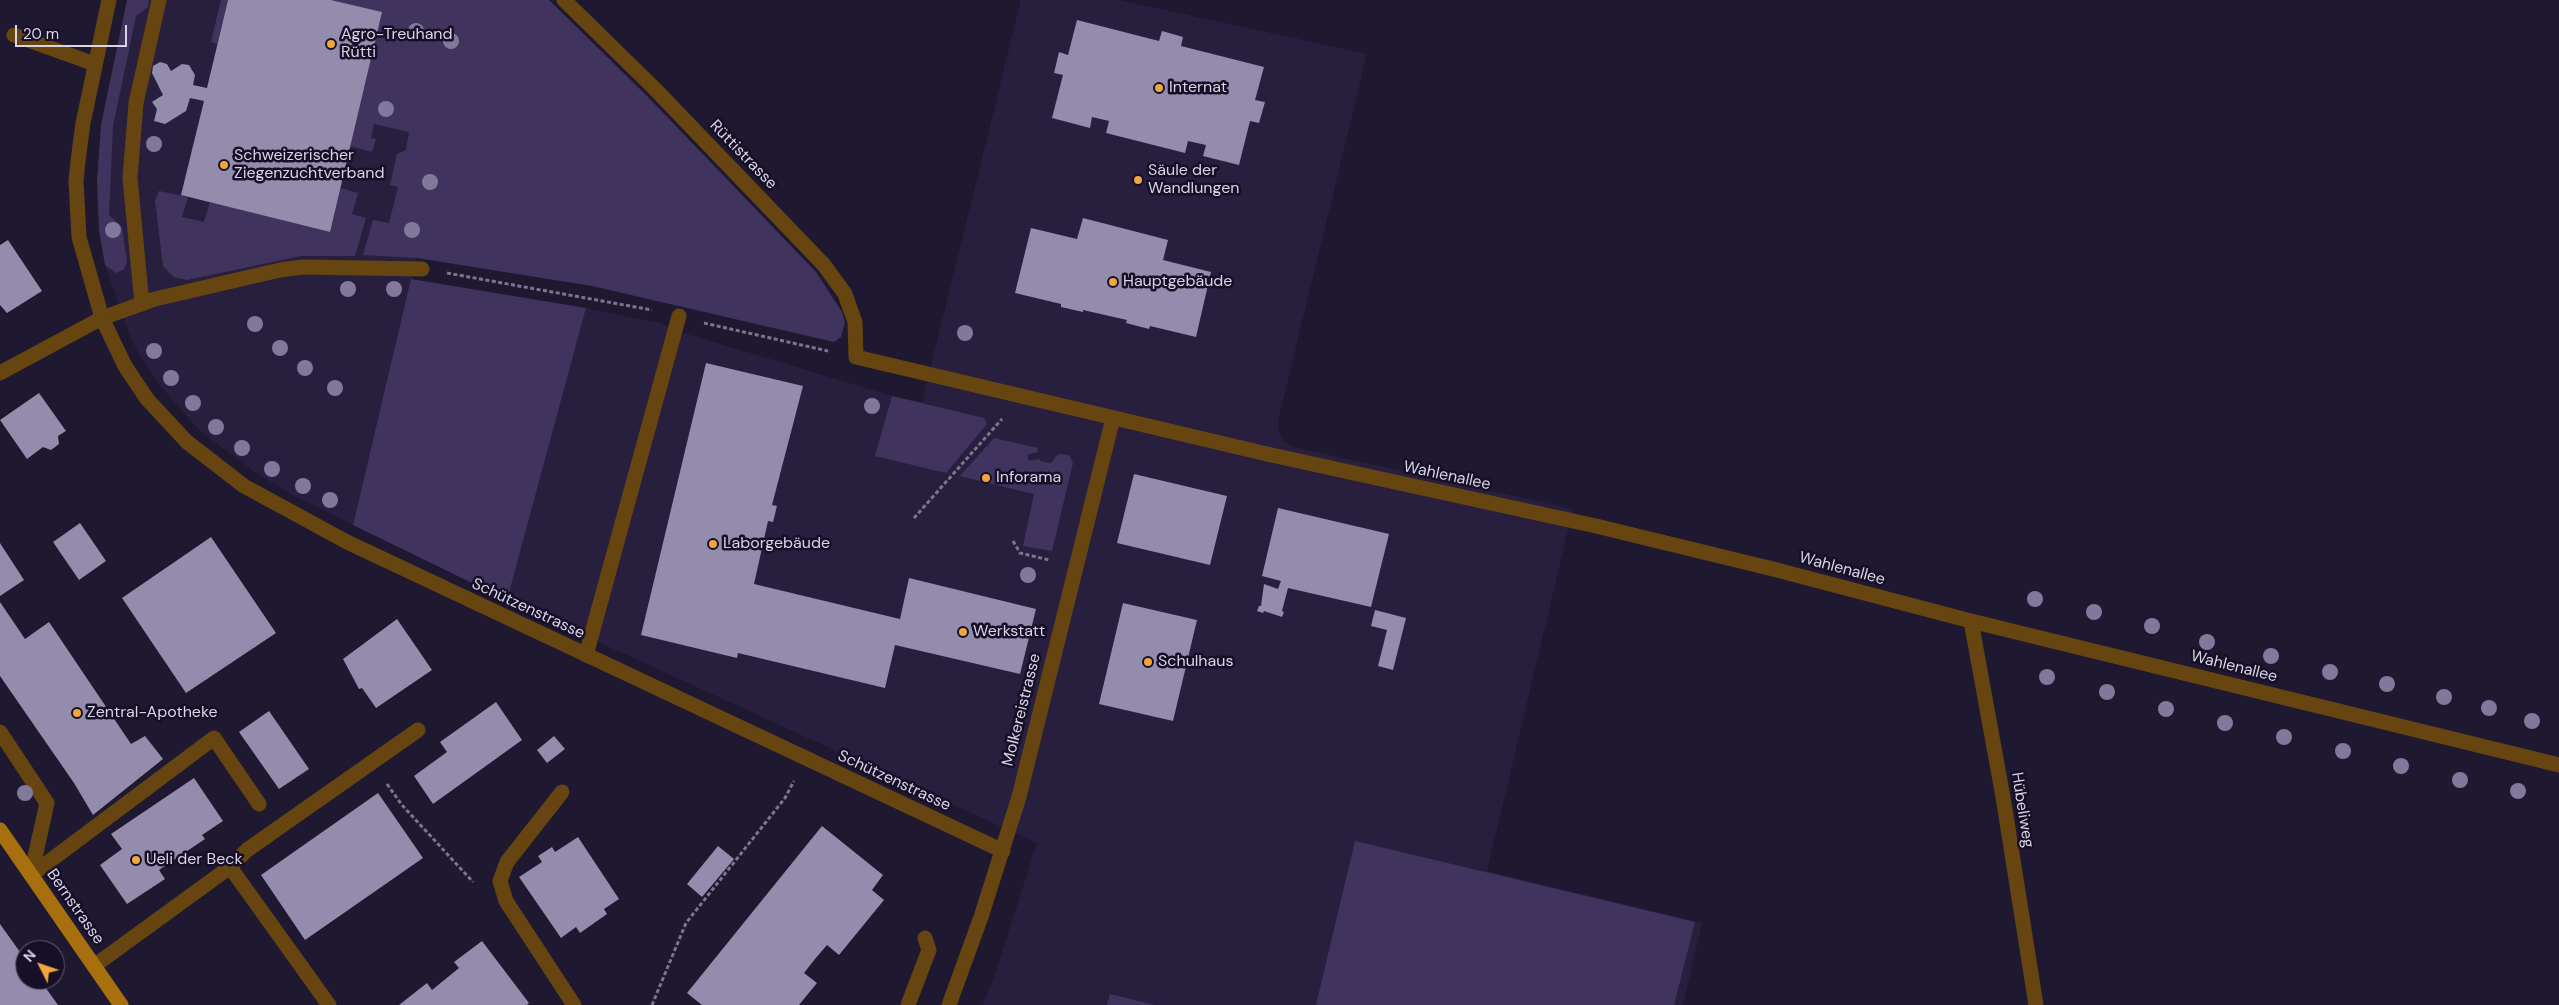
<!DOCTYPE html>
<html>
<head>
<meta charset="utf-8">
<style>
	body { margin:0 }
	#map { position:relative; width:2559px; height:1005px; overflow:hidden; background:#1f1831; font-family:"DM Sans",sans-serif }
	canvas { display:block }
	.north { position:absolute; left:15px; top:940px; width:50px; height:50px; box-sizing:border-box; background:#160f27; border:1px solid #645e73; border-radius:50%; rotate:311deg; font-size:14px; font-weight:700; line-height:20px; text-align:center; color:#d8d5e6 }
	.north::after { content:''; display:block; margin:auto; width:18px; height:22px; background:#efa73d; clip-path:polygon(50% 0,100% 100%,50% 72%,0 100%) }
	.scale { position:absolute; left:15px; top:25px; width:112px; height:22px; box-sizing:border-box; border:2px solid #d8d5e6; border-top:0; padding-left:6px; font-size:15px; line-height:18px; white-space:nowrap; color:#d8d5e6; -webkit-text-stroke:4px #160f27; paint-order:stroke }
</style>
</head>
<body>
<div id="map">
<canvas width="2559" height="1005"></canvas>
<div class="north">N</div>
<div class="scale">20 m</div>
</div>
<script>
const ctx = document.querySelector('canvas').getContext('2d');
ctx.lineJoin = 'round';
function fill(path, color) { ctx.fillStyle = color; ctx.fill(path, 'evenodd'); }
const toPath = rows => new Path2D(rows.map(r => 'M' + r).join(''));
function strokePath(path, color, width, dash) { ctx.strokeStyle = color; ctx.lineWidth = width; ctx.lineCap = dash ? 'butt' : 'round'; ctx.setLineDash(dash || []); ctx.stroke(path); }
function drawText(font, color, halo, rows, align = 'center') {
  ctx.font = font + ' "DM Sans",sans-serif'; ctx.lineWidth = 5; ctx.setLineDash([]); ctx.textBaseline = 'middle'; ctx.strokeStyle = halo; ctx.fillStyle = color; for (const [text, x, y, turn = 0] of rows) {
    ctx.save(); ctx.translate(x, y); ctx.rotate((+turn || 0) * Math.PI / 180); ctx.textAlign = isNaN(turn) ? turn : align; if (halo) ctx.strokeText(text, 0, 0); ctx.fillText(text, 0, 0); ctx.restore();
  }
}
const built = toPath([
	[127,0,475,0,417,258,353,525,294,496,255,472,199,430,161,387,140,356,129,334,105,265,99,230,97,182,101,125],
	[1021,0,1119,0,1367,54,1278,421,1279,431,1282,439,1293,447,1573,509,1487,871,1702,923,1683,1005,983,1005,997,968,1037,843,507,600,586,308,660,323,684,333,892,396,922,402]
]);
const green = toPath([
	[127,0,149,0,148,7,136,16,113,126,109,215,122,227,127,262,124,269,116,273,105,265,99,230,97,182,101,125],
	[221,0,228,0,217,44,211,42],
	[331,0,549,0,647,96,816,272,842,312,845,323,841,337,834,342,592,286,417,258,363,255,373,220,389,223,398,187,390,185,397,154,406,150,409,132,374,124,371,138,376,139,372,152,350,146,382,12],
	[340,188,358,193,352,214,366,218,355,256,301,256,187,280,174,277,163,266,155,200,159,191,188,197,182,217,204,222,210,202,329,232],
	[411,279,586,308,507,600,353,525],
	[892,396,984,418,987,424,946,473,875,456],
	[994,438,1038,448,1037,452,1027,455,1029,461,1039,459,1040,461,1051,463,1058,454,1069,455,1073,463,1052,551,1023,546,1034,494,960,476],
	[1355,841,1695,922,1674,1005,1316,1005],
	[1110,994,1154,1005,1107,1005]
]);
const building = toPath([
	[228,0,331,0,382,12,330,232,181,195,204,101,190,98,186,111,165,124,154,121,157,109,152,102,163,95,152,73,153,66,160,62,167,64,171,71,182,64,189,65,195,75,193,85,207,88],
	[1077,20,1159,41,1162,31,1183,37,1181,46,1264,67,1255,100,1265,102,1259,123,1250,121,1239,165,1203,156,1206,145,1188,141,1185,153,1106,133,1109,121,1092,117,1090,128,1052,118,1063,75,1054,73,1059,52,1068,55],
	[1083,218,1168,240,1163,260,1211,272,1196,337,1150,326,1149,329,1126,323,1127,320,1083,310,1083,312,1061,307,1061,304,1015,293,1031,228,1077,239],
	[8,240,42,291,7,313,0,305,0,245],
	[706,363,803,386,772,505,777,506,773,522,768,521,754,584,900,619,909,578,1036,609,1020,674,895,645,885,688,738,653,737,658,641,635],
	[39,393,66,431,58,436,59,444,51,450,43,447,27,459,0,420],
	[1134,474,1227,496,1210,565,1117,543],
	[1278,508,1389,534,1371,607,1288,588,1282,611,1284,612,1282,617,1264,611,1263,613,1257,611,1259,606,1261,606,1264,584,1278,589,1281,581,1262,576],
	[80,523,106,561,79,580,53,542],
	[211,537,276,633,186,693,122,598],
	[0,543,24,580,0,596],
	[0,602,25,639,49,622,131,744,145,736,163,759,93,815,74,783,0,676],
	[1123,603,1197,620,1173,721,1099,704],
	[1375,610,1406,618,1393,670,1378,666,1387,630,1371,626],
	[397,619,432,670,376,708,362,688,359,689,343,659],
	[496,702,522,740,433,804,414,776,447,752,440,742],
	[269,711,309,769,279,789,239,732],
	[554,736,565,749,547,763,537,750],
	[194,778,223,821,202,835,205,839,159,870,165,879,127,904,100,865,122,849,111,834],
	[378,793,423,858,305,940,261,875],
	[822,826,883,875,872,890,884,900,839,955,827,945,815,959,804,973,817,983,799,1005,702,1005,687,993],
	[578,837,619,899,604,909,607,914,580,933,576,927,561,938,519,877,542,862,538,856,552,847,555,852],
	[718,846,734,859,702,897,687,884],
	[0,924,25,959,25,980,40,980,58,1005,0,1005],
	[482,941,529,1003,527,1005,399,1005,427,983,432,990,459,968,454,962]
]);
const path = toPath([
	[447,273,652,310],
	[704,323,828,351],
	[914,518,1002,419],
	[1013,541,1020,553,1049,560],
	[387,784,402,805,473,882],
	[652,1005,686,923,785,798,794,781]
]);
const service = toPath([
	[14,35,95,64],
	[142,304,130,178,136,103,159,0],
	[102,318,155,299,280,270,303,267,422,269],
	[586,655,679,316],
	[0,732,47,803,31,875],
	[562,792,507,862,500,881,506,901,574,1005],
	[230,867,329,1005],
	[31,875,214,738,259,804],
	[94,966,230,867,247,850,418,730],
	[908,1005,929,950,925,938]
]);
const minor = toPath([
	[109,0,83,123,78,161,76,181,79,237,102,318,125,366,147,399,187,442,244,486,347,542,1003,851],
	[564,0,654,88,824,265,845,294,855,322,856,357,1267,454,1596,526,1773,569,1971,621,2559,765],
	[0,373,102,318],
	[1971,621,2003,797,2036,1005],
	[949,1005,981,917,1019,797,1113,418]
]);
const primary = toPath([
	[0,830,121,1005]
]);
const trees = [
	[416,31],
	[451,41],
	[386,109],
	[154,144],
	[430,182],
	[113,230],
	[412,230],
	[348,289],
	[394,289],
	[255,324],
	[965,333],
	[280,348],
	[154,351],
	[305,368],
	[171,378],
	[335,388],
	[193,403],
	[872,406],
	[216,427],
	[242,448],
	[272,469],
	[303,486],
	[330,500],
	[1028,575],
	[2035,599],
	[2094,612],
	[2152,626],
	[2207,642],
	[2271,656],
	[2330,672],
	[2047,677],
	[2387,684],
	[2107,692],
	[2444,697],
	[2489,708],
	[2166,709],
	[2532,721],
	[2225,723],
	[2284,737],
	[2343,751],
	[2401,766],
	[2460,780],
	[2518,791],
	[25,793]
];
const markers = [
	[331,44,5,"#efa73d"],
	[1159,88,5,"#efa73d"],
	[224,165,5,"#efa73d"],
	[1138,180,5,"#efa73d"],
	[1113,282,5,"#efa73d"],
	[986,478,5,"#efa73d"],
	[713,544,5,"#efa73d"],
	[963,632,5,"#efa73d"],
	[1148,662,5,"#efa73d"],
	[77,713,5,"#efa73d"],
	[136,860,5,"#efa73d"]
];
const poiNames = [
	["Agro-Treuhand",341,35],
	["Rütti",341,53],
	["Internat",1169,88],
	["Schweizerischer",234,156],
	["Ziegenzuchtverband",234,174],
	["Säule der",1148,171],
	["Wandlungen",1148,189],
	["Hauptgebäude",1123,282],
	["Inforama",996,478],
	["Laborgebäude",723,544],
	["Werkstatt",973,632],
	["Schulhaus",1158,662],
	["Zentral-Apotheke",87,713],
	["Ueli der Beck",146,860]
];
const streetNames = [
	["Rüttistrasse",743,155,46],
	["Wahlenallee",1447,476,12],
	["Wahlenallee",1842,569,15],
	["Schützenstrasse",528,609,25],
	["Wahlenallee",2234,667,14],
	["Molkereistrasse",1022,710,-76],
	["Schützenstrasse",894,781,25],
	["Hübeliweg",2022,810,81],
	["Bernstrasse",75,907,55]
];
fill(built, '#281f3f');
fill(green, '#40345f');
fill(building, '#938cac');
strokePath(path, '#7b768b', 3, [4, 2.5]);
strokePath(service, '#674511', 15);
strokePath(minor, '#674511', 15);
strokePath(primary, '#a76f0e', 15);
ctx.fillStyle = '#81799c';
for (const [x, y] of trees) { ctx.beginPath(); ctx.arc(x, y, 8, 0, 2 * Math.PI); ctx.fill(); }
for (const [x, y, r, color] of markers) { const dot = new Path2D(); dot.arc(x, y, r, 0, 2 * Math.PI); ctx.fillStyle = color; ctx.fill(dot); strokePath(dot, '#160f27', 2); }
drawText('16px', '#d8d5e6', '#160f27', poiNames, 'left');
drawText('16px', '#d8d5e6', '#160f27', streetNames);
</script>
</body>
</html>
